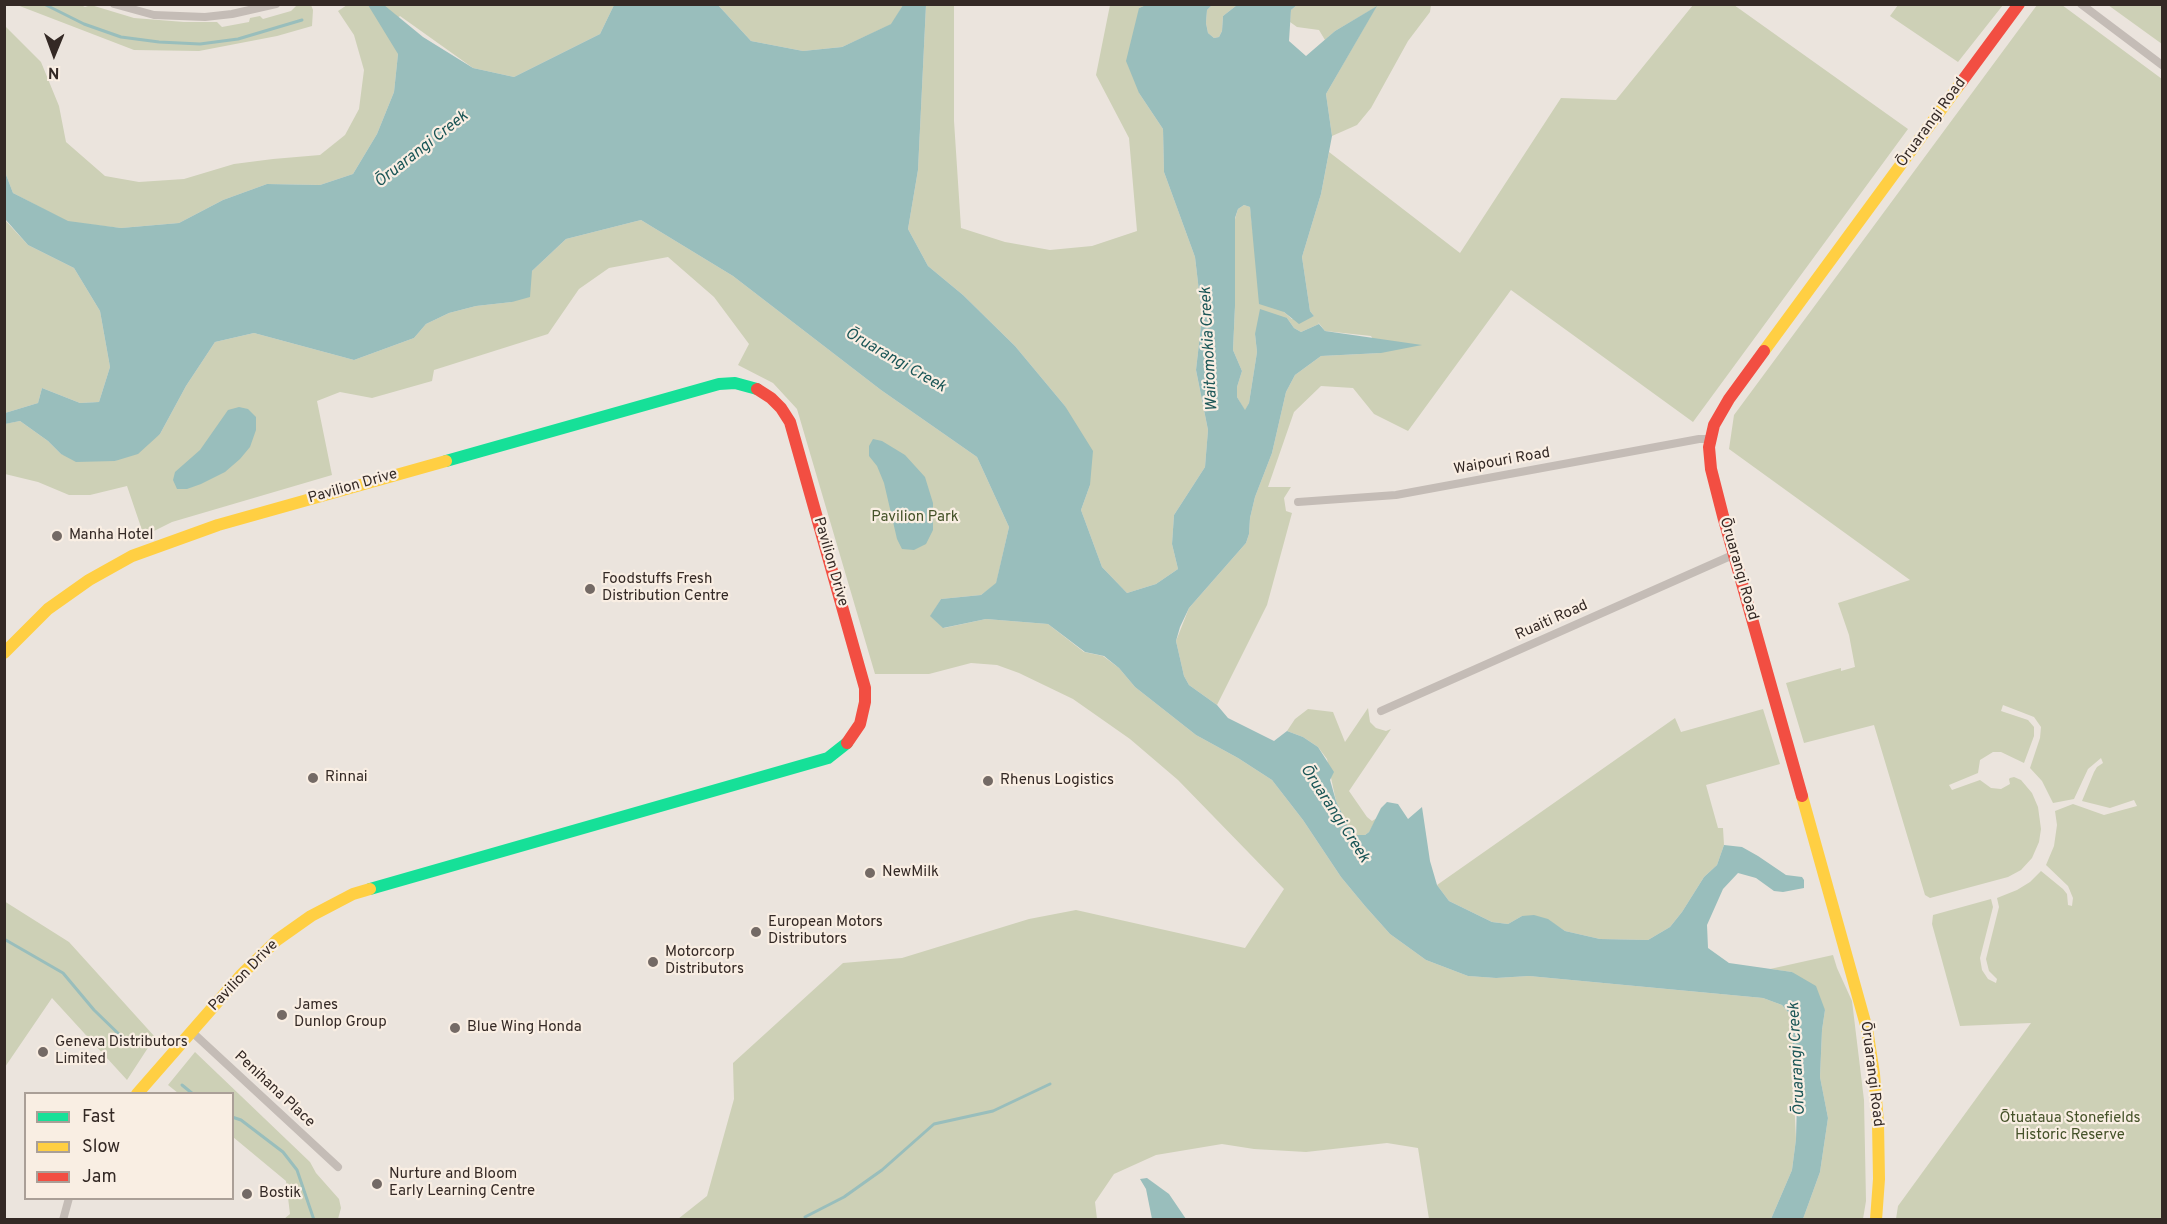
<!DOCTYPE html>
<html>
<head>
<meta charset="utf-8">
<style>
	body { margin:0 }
	#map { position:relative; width:2167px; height:1224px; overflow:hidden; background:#ebe4dd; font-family:Overpass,sans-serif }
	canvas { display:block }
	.frame { position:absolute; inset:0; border:6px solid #342925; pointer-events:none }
	.legend { position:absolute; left:24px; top:1092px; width:210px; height:108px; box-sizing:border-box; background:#f9eee3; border:2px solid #aa9f97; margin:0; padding:8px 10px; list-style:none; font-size:18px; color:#342925 }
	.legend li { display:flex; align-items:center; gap:12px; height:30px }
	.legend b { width:30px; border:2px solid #aa9f97 }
	.north { position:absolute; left:24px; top:24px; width:60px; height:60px; -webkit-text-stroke:4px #f9eee3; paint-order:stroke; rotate:181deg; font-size:16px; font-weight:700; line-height:24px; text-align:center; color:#342925 }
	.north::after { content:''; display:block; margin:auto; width:21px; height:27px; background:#342925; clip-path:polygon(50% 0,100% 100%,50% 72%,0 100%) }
</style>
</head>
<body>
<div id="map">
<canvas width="2167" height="1224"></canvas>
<div class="frame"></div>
<ul class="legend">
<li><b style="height:8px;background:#16e098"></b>Fast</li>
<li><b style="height:8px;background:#ffcf43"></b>Slow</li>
<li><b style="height:8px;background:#f24e42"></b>Jam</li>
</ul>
<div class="north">N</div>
</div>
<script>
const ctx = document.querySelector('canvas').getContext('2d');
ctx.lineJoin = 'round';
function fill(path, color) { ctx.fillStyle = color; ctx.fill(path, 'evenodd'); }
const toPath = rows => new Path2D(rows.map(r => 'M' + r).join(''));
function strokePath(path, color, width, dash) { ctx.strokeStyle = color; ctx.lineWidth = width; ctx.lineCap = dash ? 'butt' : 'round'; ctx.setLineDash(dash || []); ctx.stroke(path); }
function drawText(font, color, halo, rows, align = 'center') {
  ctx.font = font + ' Overpass,sans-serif'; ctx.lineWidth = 4.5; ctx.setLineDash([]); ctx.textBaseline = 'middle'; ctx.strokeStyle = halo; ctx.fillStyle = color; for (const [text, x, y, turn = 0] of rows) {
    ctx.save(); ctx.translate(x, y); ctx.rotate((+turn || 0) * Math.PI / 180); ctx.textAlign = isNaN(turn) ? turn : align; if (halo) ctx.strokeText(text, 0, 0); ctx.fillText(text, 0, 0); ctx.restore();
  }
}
const green = toPath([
	[79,4,85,7,91,5,134,18,184,22,217,22,222,27,249,22,250,18,260,16,263,19,291,11,297,5,311,5,313,10,312,26,277,36,199,51,134,50,17,5],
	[954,4,954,121,961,228,1005,242,1050,250,1092,246,1137,231,1129,138,1096,75,1110,5,1146,5,1139,8,1139,93,1163,129,1164,172,1195,257,1202,317,1196,370,1208,430,1205,467,1174,515,1172,544,1178,569,1156,584,1127,593,1102,567,1081,510,1090,485,1065,406,1015,346,963,295,928,266,908,229,918,170,926,5],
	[347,5,614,5,600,34,514,77,473,68,400,16,396,19,398,54,394,92,377,134,353,174,320,185,267,184,223,200,179,223,121,228,68,222,13,193,5,172,4,25,41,62,59,106,66,142,105,176,139,182,184,179,234,164,273,159,320,155,345,135,359,109,364,70,354,35,338,11],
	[718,5,903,5,892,24,842,47,803,51,751,41],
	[1212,5,1237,5,1223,16,1222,31,1219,37,1214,38,1208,33,1206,23,1207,10],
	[1297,5,1431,5,1430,12,1408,41,1371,108,1357,125,1332,136,1326,94,1376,7,1335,31,1325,40,1319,30,1297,27,1290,22,1291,10],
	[1693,5,1734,5,1908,129,1693,422,1511,290,1408,431,1374,414,1353,388,1321,386,1294,412,1268,487,1291,487,1284,498,1286,511,1292,513,1267,605,1217,705,1189,685,1184,676,1176,641,1189,608,1246,543,1249,534,1250,518,1255,497,1272,453,1286,392,1295,375,1321,356,1381,353,1371,336,1325,331,1318,322,1319,324,1301,332,1294,328,1287,318,1255,334,1257,352,1249,403,1245,411,1237,397,1237,387,1242,371,1233,350,1235,306,1235,219,1238,209,1244,205,1250,207,1256,258,1284,312,1292,319,1314,316,1310,311,1302,257,1321,194,1329,152,1460,253,1561,98,1616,100],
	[1898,5,1898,4,2003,5,1958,62,1890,16],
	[2037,5,2062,5,2162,79,2162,1219,1896,1219,1898,1206,2031,1023,1960,1026,1932,924,1933,915,1991,899,1993,907,1980,958,1982,970,1988,979,1996,983,1997,979,1989,971,1986,959,1999,907,1997,898,2017,890,2030,882,2041,871,2063,889,2067,894,2068,905,2072,906,2073,898,2068,886,2046,865,2054,846,2057,825,2055,811,2073,804,2104,815,2137,806,2134,800,2110,808,2082,801,2094,772,2097,767,2103,763,2101,758,2088,769,2074,799,2053,803,2042,781,2030,768,2040,738,2041,727,2034,717,2003,705,2001,711,2028,720,2034,727,2034,736,2024,763,2001,752,1993,752,1980,760,1978,773,1949,785,1952,790,1980,780,1991,788,2001,789,2010,784,2009,779,2010,778,2014,777,2021,780,2032,793,2038,807,2041,829,2039,842,2032,858,2021,870,2008,877,1930,898,1925,895,1874,725,1804,743,1786,683,1841,668,1841,671,1855,667,1849,635,1838,603,1910,580,1729,449,1734,415],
	[2108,5,2162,5,2162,44],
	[4,219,28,245,74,268,100,311,110,367,99,402,80,403,42,388,38,403,5,413],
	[641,220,733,276,881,390,977,457,1009,527,996,584,981,595,941,599,931,616,944,628,986,619,1048,624,1084,652,1103,656,1119,668,1135,687,1196,735,1238,758,1272,780,1303,820,1341,877,1365,906,1390,934,1426,960,1468,976,1496,978,1529,976,1763,998,1782,1005,1794,1019,1792,1056,1796,1139,1792,1170,1771,1219,1429,1219,1418,1148,1387,1143,1306,1152,1254,1149,1222,1144,1156,1155,1114,1174,1095,1202,1097,1219,678,1219,707,1196,734,1099,733,1063,843,963,902,958,1029,919,1076,910,1245,948,1284,889,1178,780,1130,739,1073,699,1019,673,997,665,971,663,929,674,875,674,797,409,773,383,738,365,749,344,714,297,668,257,609,268,579,289,548,334,434,370,432,381,372,398,340,392,317,401,332,475,172,522,144,536,127,486,90,495,69,495,38,482,5,474,4,424,20,421,48,441,61,454,97,461,115,461,160,434,186,386,215,342,254,333,354,360,414,338,426,324,449,313,476,306,512,302,532,271,566,239],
	[1368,708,1370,722,1376,728,1386,731,1391,729,1349,791,1367,817,1372,821,1377,818,1369,832,1365,835,1352,835,1336,801,1327,759,1318,747,1303,737,1287,731,1295,719,1308,709,1333,712,1345,742],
	[1763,709,1780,764,1706,785,1718,828,1723,828,1724,845,1717,865,1704,877,1682,912,1670,927,1648,940,1600,939,1565,931,1548,920,1522,916,1508,924,1492,922,1449,901,1437,885,1675,718,1681,732],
	[4,901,69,942,155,1037,127,1080,52,998,5,1067],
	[1833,955,1837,968,1852,1001,1864,1100,1866,1201,1863,1219,1803,1219,1820,1172,1828,1118,1820,1077,1822,1030,1825,1010,1792,972,1770,969],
	[195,1052,310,1162,316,1173,339,1199,341,1208,338,1219,284,1219,290,1214,286,1181,233,1137,232,1094,178,1093,168,1085]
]);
const water = toPath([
	[368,5,384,5,423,37,473,68,514,77,600,34,614,5,718,5,751,41,803,51,842,47,891,24,903,5,926,5,918,170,908,229,928,266,963,295,1015,346,1065,406,1093,451,1090,485,1081,510,1102,567,1127,593,1156,584,1178,569,1172,544,1174,515,1205,467,1208,430,1196,370,1202,317,1195,257,1164,172,1163,129,1139,93,1126,61,1139,8,1146,5,1212,5,1207,10,1206,23,1208,33,1214,38,1219,37,1222,31,1223,16,1237,5,1297,5,1291,10,1289,41,1306,56,1335,31,1377,6,1326,94,1332,136,1321,194,1302,257,1310,311,1314,316,1299,324,1284,312,1259,304,1250,207,1244,205,1238,209,1235,218,1235,306,1233,350,1242,371,1237,387,1237,397,1245,410,1249,403,1257,352,1255,334,1260,309,1287,318,1294,328,1301,332,1319,324,1325,331,1422,345,1381,353,1321,356,1295,375,1286,392,1272,453,1255,497,1250,518,1249,534,1246,543,1189,608,1180,627,1176,641,1184,676,1189,685,1217,705,1228,718,1274,741,1287,731,1303,737,1318,747,1334,772,1330,780,1336,801,1352,835,1365,835,1369,832,1381,808,1387,802,1398,804,1408,819,1422,807,1430,861,1437,885,1449,901,1492,922,1508,924,1522,916,1534,915,1548,919,1565,931,1600,939,1648,940,1670,927,1682,912,1704,877,1717,865,1724,845,1742,847,1758,856,1786,875,1802,877,1804,880,1804,888,1783,892,1774,891,1756,878,1738,873,1723,889,1707,925,1708,948,1729,963,1792,972,1816,986,1825,1010,1822,1030,1820,1077,1828,1118,1820,1172,1803,1219,1771,1219,1792,1170,1796,1139,1797,1101,1792,1056,1794,1019,1782,1005,1763,998,1529,976,1496,978,1468,976,1426,960,1390,934,1365,906,1341,877,1303,820,1272,780,1238,758,1196,735,1135,687,1119,668,1104,656,1085,652,1048,624,986,619,943,628,930,616,941,599,981,595,996,583,1009,527,977,457,881,390,733,276,641,220,566,239,532,271,530,297,512,302,476,306,449,313,426,324,414,338,354,360,254,333,215,342,186,386,160,434,138,454,115,461,76,462,61,454,48,441,20,421,5,424,5,413,38,403,42,388,80,403,99,402,110,367,100,311,74,268,28,245,5,219,5,172,13,193,68,221,121,228,179,223,223,200,267,184,320,185,353,174,377,134,394,92,398,54],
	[239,407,248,409,256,417,256,430,250,447,240,459,225,472,201,484,187,489,177,489,173,480,175,472,200,450,228,410],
	[873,439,882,441,905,455,925,477,933,503,933,530,926,544,914,550,902,549,897,539,884,483,877,466,869,456,869,446],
	[1147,1178,1169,1194,1186,1219,1152,1219,1146,1189,1140,1179]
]);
const stream = toPath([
	[44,4,84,24,121,37,159,42,200,44,238,39,302,20],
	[4,939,63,973,94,1010,127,1042],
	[182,1085,193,1094],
	[232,1117,241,1120,283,1152,297,1170,314,1220],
	[805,1217,844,1197,882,1170,934,1124,993,1111,1050,1084]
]);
const street = toPath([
	[114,4,154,15,205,17,232,14,276,4],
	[2081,4,2162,65],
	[1298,502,1396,495,1699,439,1710,439],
	[1381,711,1735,554],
	[192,1032,338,1167],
	[63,1220,69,1198]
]);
const fast = toPath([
	[446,461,719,384,735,383,757,389],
	[370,889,828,758,847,743]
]);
const slow = toPath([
	[1764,351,1960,84],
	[4,653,48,609,89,580,132,556,218,525,446,461],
	[1802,796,1867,1029,1874,1074,1878,1123,1879,1179,1876,1220],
	[137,1094,242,974,277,940,311,916,353,894,370,889]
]);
const jam = toPath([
	[1960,84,2019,4],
	[1764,351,1729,399,1714,425,1709,447,1711,469,1723,516,1802,796],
	[757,389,771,398,781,408,790,422,865,688,865,702,860,724,847,743]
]);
const markers = [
	[57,536,6,"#746a65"],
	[590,589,6,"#746a65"],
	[313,778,6,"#746a65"],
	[988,781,6,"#746a65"],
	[870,873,6,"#746a65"],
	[756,932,6,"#746a65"],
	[653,962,6,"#746a65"],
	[282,1015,6,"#746a65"],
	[455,1028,6,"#746a65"],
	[43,1052,6,"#746a65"],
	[377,1184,6,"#746a65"],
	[247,1194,6,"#746a65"]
];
const streetNames = [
	["Ōruarangi Road",1932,123,-54],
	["Waipouri Road",1502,462,-10],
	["Pavilion Drive",353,487,-16],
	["Pavilion Drive",830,562,74],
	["Ōruarangi Road",1738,569,74],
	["Ruaiti Road",1552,621,-24],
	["Pavilion Drive",244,976,-46],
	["Ōruarangi Road",1871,1074,83],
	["Penihana Place",274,1090,43]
];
const parkNames = [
	["Pavilion Park",915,518],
	["Ōtuataua Stonefields",2070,1119],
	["Historic Reserve",2070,1136]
];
const poiNames = [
	["Manha Hotel",69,536],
	["Foodstuffs Fresh",602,580],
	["Distribution Centre",602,597],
	["Rinnai",325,778],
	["Rhenus Logistics",1000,781],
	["NewMilk",882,873],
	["European Motors",768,923],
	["Distributors",768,940],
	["Motorcorp",665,953],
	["Distributors",665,970],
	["James",294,1006],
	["Dunlop Group",294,1023],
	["Blue Wing Honda",467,1028],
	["Geneva Distributors",55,1043],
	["Limited",55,1060],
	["Nurture and Bloom",389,1175],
	["Early Learning Centre",389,1192],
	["Bostik",259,1194]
];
const waterNames = [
	["Ōruarangi Creek",422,150,-38],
	["Waitomokia Creek",1210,349,-93],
	["Ōruarangi Creek",895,361,30],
	["Ōruarangi Creek",1334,814,57],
	["Ōruarangi Creek",1798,1059,-93]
];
fill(green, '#cdd0b6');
fill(water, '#99bebc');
strokePath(stream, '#99bebc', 3);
strokePath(street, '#c4bcb6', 8);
strokePath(fast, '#16e098', 12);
strokePath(slow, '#ffcf43', 12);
strokePath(jam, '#f24e42', 12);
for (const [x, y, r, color] of markers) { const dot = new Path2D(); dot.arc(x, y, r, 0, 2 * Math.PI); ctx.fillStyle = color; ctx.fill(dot); strokePath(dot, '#f9eee3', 2); }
drawText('15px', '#342925', '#f9eee3', streetNames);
drawText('15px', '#455229', '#f9eee3', parkNames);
drawText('15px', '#342925', '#f9eee3', poiNames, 'left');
drawText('italic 16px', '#1a5556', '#f9eee3', waterNames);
</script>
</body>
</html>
